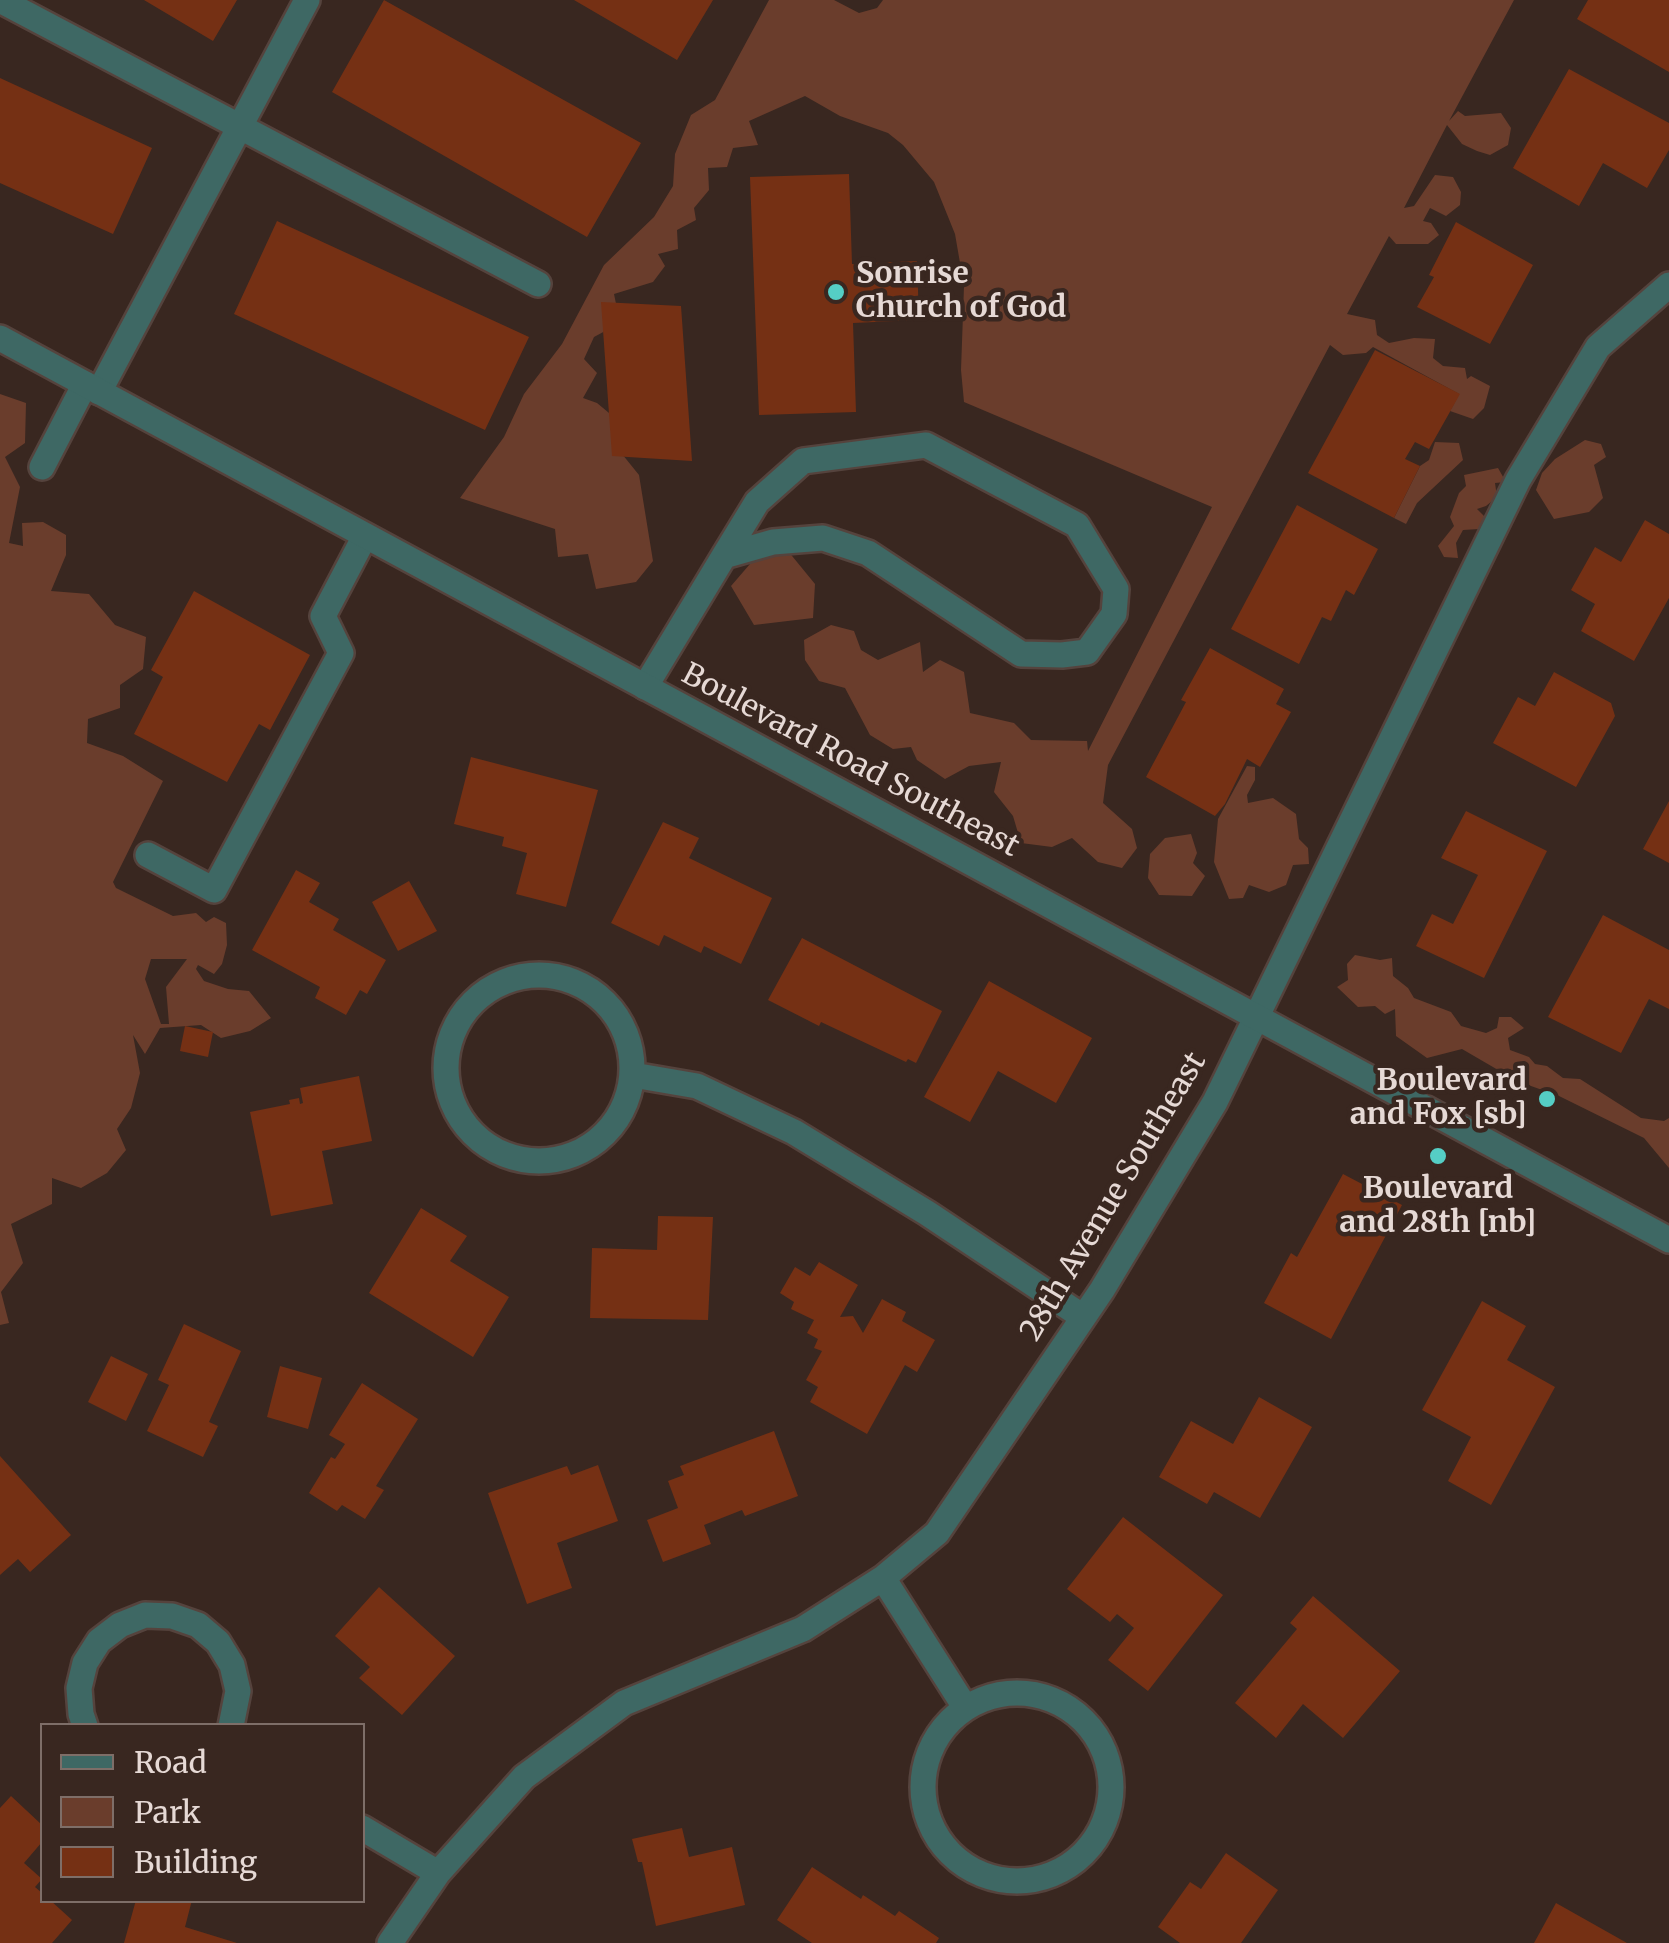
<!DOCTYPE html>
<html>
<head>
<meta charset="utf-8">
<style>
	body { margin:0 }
	#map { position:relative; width:1669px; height:1943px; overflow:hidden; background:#392720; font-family:Merriweather,serif }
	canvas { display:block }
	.legend { position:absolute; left:40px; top:1723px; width:325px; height:180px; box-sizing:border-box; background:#392720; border:2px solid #7e6e68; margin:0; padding:12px 18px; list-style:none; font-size:30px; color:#e6d9d5 }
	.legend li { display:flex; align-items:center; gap:20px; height:50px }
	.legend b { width:50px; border:2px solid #7e6e68 }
</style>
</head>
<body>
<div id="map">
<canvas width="1669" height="1943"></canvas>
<ul class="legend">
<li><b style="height:12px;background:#3e6864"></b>Road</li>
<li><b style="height:28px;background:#6a3d2c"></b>Park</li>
<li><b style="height:28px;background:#753014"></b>Building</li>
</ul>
</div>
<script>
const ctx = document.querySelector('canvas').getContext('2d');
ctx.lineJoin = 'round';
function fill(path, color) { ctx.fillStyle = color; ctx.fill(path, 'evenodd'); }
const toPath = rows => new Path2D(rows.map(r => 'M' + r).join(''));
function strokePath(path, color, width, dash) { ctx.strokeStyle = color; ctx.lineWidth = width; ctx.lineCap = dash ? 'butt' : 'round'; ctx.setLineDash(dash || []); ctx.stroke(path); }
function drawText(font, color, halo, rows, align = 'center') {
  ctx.font = font + ' Merriweather,serif'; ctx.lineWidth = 9; ctx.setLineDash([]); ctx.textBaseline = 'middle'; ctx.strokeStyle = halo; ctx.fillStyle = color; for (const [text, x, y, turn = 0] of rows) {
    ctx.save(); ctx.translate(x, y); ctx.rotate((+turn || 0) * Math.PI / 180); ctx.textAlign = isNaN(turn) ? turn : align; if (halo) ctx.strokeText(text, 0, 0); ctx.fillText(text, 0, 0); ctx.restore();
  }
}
const green = toPath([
	[769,0,834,0,859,13,877,8,883,0,1514,0,1449,121,1458,111,1465,116,1501,113,1511,128,1508,145,1490,155,1477,151,1462,144,1447,125,1404,208,1414,206,1435,175,1453,177,1461,192,1460,205,1446,216,1430,208,1423,221,1431,223,1439,235,1428,244,1396,244,1389,236,1347,314,1375,320,1377,335,1389,343,1414,338,1435,339,1433,358,1443,366,1465,368,1467,379,1471,376,1490,386,1484,408,1473,419,1450,411,1459,394,1373,347,1366,353,1343,355,1330,345,1108,765,1103,803,1132,829,1137,848,1122,868,1098,862,1072,838,1052,847,1021,843,1013,816,994,792,1001,762,969,766,945,779,917,760,911,747,893,749,870,735,845,688,819,681,805,660,804,640,831,625,854,631,861,650,878,660,920,642,923,672,940,660,964,672,970,713,1014,723,1031,740,1087,741,1088,751,1212,507,964,402,961,370,964,286,955,234,934,182,903,145,888,133,840,116,805,96,749,121,758,145,733,148,727,167,708,168,709,190,694,208,696,220,677,230,678,249,658,254,665,266,653,282,614,294,620,323,594,337,584,359,597,373,583,398,597,403,626,427,618,449,639,475,653,561,636,582,596,589,588,554,558,557,555,529,460,498,504,437,524,394,562,344,604,265,654,217,673,186,675,154,691,115,715,100],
	[0,394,26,403,25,443,5,457,20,487,9,543,23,546,22,523,43,522,66,535,66,555,51,591,89,594,115,625,146,637,143,669,120,685,120,708,88,719,87,743,123,756,163,781,113,882,116,888,173,916,196,913,206,922,214,917,226,923,227,945,222,964,214,974,198,965,196,969,204,981,228,989,249,991,271,1018,250,1031,221,1038,201,1025,160,1028,145,1054,133,1035,140,1073,131,1108,117,1129,126,1150,107,1173,81,1188,52,1178,52,1204,11,1224,23,1263,1,1292,9,1323,0,1325],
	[151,959,187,959,166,987,169,1024,161,1024,145,979],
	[1585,440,1601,444,1606,457,1594,465,1603,498,1589,512,1554,519,1536,490,1542,473,1555,459],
	[1435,442,1459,443,1463,460,1417,503,1406,524,1394,518,1420,466,1429,460],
	[1498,468,1506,482,1495,483,1497,497,1486,506,1477,509,1485,517,1479,529,1463,530,1456,543,1458,558,1444,557,1438,546,1454,526,1450,517,1459,493,1466,486,1464,475],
	[788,551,815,584,813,618,754,625,731,586,756,557],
	[1247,766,1255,767,1255,780,1247,795,1248,803,1273,798,1296,814,1299,839,1308,848,1309,864,1293,865,1286,885,1269,892,1249,885,1243,898,1229,899,1214,862,1218,819],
	[1191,834,1197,853,1193,863,1205,876,1192,896,1159,895,1148,878,1150,854,1165,838],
	[1355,955,1380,960,1392,958,1393,976,1408,988,1414,998,1451,1012,1461,1026,1486,1033,1497,1028,1499,1017,1511,1017,1524,1028,1508,1038,1510,1050,1529,1057,1535,1064,1547,1066,1563,1078,1580,1079,1641,1118,1664,1121,1669,1118,1669,1168,1644,1138,1559,1096,1517,1081,1462,1049,1427,1058,1396,1036,1395,1009,1385,1014,1375,1006,1358,1007,1337,987,1348,980,1347,964]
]);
const building = toPath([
	[144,0,237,0,213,41],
	[384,0,641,143,587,237,332,92],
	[574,0,713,0,677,60],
	[1588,0,1669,0,1669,72,1577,19],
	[1569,69,1669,123,1669,150,1647,188,1603,163,1579,206,1513,168],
	[0,78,152,148,113,234,0,183],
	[849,174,852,264,917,261,919,320,853,323,856,412,759,415,750,177],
	[277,221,529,337,485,430,234,314],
	[1456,222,1533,265,1490,344,1417,307,1434,277,1429,275],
	[601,302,681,306,692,461,612,456],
	[1375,350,1460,394,1429,449,1415,442,1405,459,1420,466,1394,518,1308,473],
	[1297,505,1378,549,1354,595,1346,590,1331,621,1322,617,1299,664,1231,629],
	[1645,520,1669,534,1669,598,1634,661,1581,631,1595,604,1571,590,1595,547,1621,562],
	[194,591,310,655,270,730,259,724,227,782,134,734,163,677,151,670],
	[1210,648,1284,689,1276,704,1291,712,1260,767,1247,759,1225,804,1215,816,1146,777,1186,702,1181,700],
	[1554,672,1611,703,1615,716,1576,787,1493,743,1518,697,1535,706],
	[471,757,598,790,566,907,516,894,527,853,502,846,504,837,454,824],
	[1669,801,1669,863,1643,849],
	[1466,811,1547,851,1484,978,1416,946,1432,914,1453,924,1478,875,1441,858],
	[663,822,699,838,689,858,772,898,741,964,704,946,701,953,664,935,659,946,611,923],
	[296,870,320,883,309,902,339,919,333,930,386,960,367,994,360,990,346,1015,315,998,320,987,252,950],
	[409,881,437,931,398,951,372,902],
	[1603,915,1669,950,1669,1009,1649,999,1621,1053,1548,1017],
	[802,938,942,1011,916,1063,908,1059,906,1062,821,1022,819,1026,768,1000],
	[989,981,1092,1038,1056,1103,998,1071,970,1122,924,1097],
	[185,1026,213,1032,208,1057,180,1051],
	[359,1076,372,1141,322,1151,333,1204,271,1216,250,1112,290,1104,289,1100,299,1098,300,1104,303,1103,300,1088],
	[1343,1174,1402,1205,1331,1339,1264,1303,1291,1253,1297,1257],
	[421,1208,467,1236,450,1261,509,1297,473,1357,369,1293],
	[658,1216,713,1217,708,1320,590,1318,592,1248,657,1250],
	[819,1262,858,1285,840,1317,853,1316,863,1333,882,1299,906,1312,902,1321,935,1340,917,1372,905,1365,867,1434,810,1402,818,1387,806,1380,822,1351,814,1348,818,1339,807,1333,814,1320,791,1309,794,1302,780,1293,795,1267,810,1276],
	[1482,1301,1526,1326,1507,1360,1555,1387,1491,1505,1448,1481,1471,1437,1422,1410],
	[184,1324,241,1351,209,1422,218,1426,203,1457,147,1431,169,1385,158,1380],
	[111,1356,148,1374,126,1421,88,1402],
	[280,1366,322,1378,308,1429,267,1417],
	[362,1383,418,1419,376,1486,384,1490,365,1519,342,1505,337,1511,309,1493,331,1457,335,1459,345,1444,329,1435],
	[1259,1397,1312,1427,1260,1518,1214,1492,1207,1504,1159,1477,1191,1421,1233,1444],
	[774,1431,798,1496,745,1516,742,1510,704,1525,711,1544,663,1562,647,1520,678,1508,668,1481,684,1475,680,1466],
	[0,1456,71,1535,30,1572,18,1559,0,1575],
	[598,1465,618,1521,557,1543,572,1588,527,1604,488,1493,567,1466,571,1475],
	[1123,1517,1223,1595,1148,1691,1108,1660,1134,1628,1117,1614,1110,1622,1067,1589],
	[379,1587,455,1656,402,1715,359,1678,370,1667,335,1636],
	[1313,1596,1400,1671,1343,1738,1303,1704,1276,1738,1235,1703,1297,1629,1290,1623],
	[11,1796,42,1825,42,1842,24,1863,42,1879,35,1887,42,1893,42,1900,50,1900,72,1920,52,1943,0,1943,0,1808],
	[682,1828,689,1857,732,1847,745,1905,656,1926,642,1862,638,1862,632,1839],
	[1226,1853,1278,1890,1241,1943,1180,1943,1158,1927,1190,1882,1201,1889],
	[812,1867,861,1899,863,1895,895,1916,899,1911,939,1938,936,1943,812,1943,777,1920],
	[136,1900,192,1900,185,1927,237,1943,124,1943],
	[1556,1903,1627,1943,1534,1943]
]);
const service = toPath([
	[0,0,538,284],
	[99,392,307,0],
	[42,467,85,384],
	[645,687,724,556,757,502,803,461,926,445,1077,525,1116,589,1114,614,1087,652,1062,655,1021,654,868,553,823,538,773,542,724,556],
	[148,855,214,890,341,653,323,616,365,536]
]);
const minor = toPath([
	'446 1068a93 93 0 1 1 186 0a93 93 0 1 1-186 0Z',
	[633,1075,697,1086,794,1132,927,1213,1083,1317],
	[883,1578,965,1707],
	'923 1787a94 94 0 1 1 188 0a94 94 0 1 1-188 0Z',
	[85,1726,81,1714,79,1688,85,1663,99,1641,120,1625,145,1615,172,1616,198,1625,218,1642,232,1665,238,1691,231,1726],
	[362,1828,438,1873],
	[390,1943,438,1873,524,1777,624,1703,803,1629,883,1578,937,1533,1102,1290,1215,1102,1518,480,1598,347,1669,285]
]);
const tertiary = toPath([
	[0,338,1669,1240]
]);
const markers = [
	[836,292,10,"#55cec5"],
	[1547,1099,10,"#55cec5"],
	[1438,1156,10,"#55cec5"]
];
const poiNames = [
	["Sonrise",856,275],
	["Church of God",856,309],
	["Boulevard",1527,1082,"right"],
	["and Fox [sb]",1527,1116,"right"],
	["Boulevard",1438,1190,"center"],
	["and 28th [nb]",1438,1224,"center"]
];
const streetNames = [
	["Boulevard Road Southeast",850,761,28],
	["28th Avenue Southeast",1114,1197,-59]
];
fill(green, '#6a3d2c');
fill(building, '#753014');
strokePath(service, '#55433d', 30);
strokePath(minor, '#55433d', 30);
strokePath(tertiary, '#55433d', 30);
strokePath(service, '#3e6864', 25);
strokePath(minor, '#3e6864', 25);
strokePath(tertiary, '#3e6864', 25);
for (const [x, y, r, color] of markers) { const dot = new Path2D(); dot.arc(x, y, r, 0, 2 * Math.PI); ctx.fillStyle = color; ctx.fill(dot); strokePath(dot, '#392720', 4); }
drawText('bold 30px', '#e6d9d5', '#392720', poiNames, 'left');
drawText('30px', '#e6d9d5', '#392720', streetNames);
</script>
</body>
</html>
